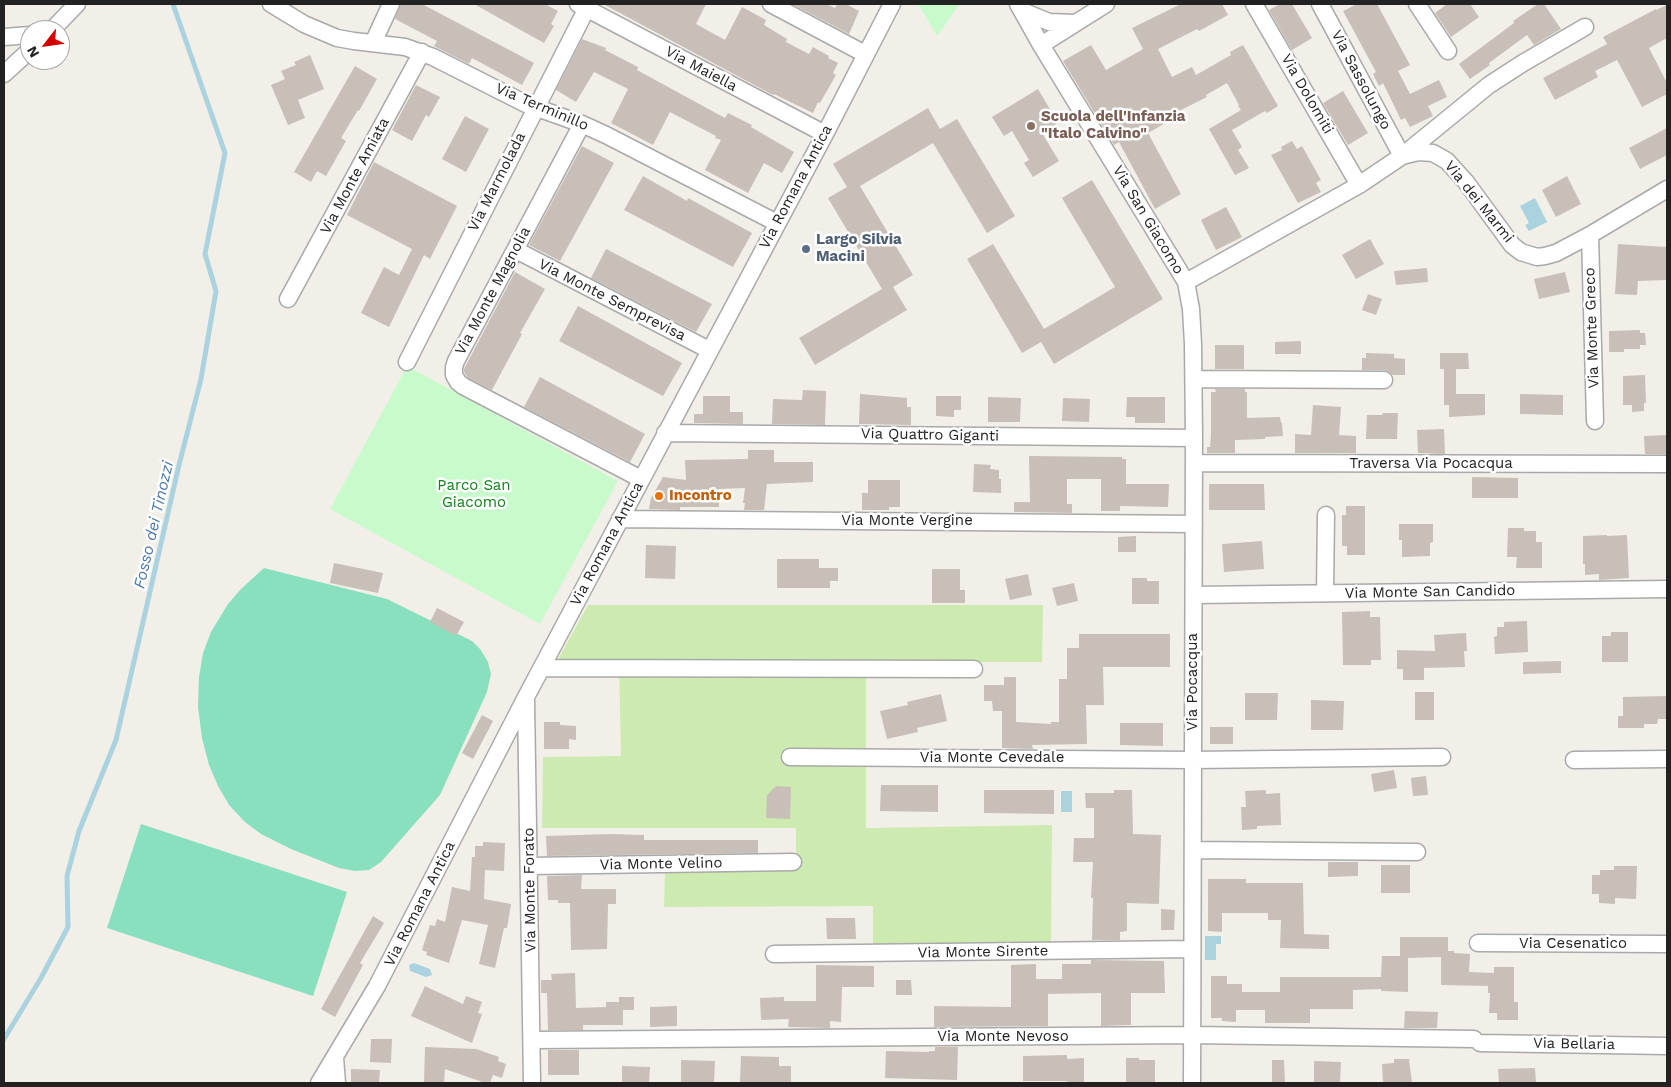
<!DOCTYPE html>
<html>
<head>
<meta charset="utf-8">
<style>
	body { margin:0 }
	#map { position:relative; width:1671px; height:1087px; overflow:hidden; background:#f2efe9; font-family:"Work Sans",sans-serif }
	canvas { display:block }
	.frame { position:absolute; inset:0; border:5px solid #222; pointer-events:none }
	.north { position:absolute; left:20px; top:20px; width:50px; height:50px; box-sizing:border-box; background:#fff; border:1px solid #a7a7a7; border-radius:50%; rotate:240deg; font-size:14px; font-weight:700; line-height:20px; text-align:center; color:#222 }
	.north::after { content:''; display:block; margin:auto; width:18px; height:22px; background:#d40000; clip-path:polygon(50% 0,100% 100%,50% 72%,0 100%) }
</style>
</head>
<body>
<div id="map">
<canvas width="1671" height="1087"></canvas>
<div class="frame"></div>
<div class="north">N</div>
</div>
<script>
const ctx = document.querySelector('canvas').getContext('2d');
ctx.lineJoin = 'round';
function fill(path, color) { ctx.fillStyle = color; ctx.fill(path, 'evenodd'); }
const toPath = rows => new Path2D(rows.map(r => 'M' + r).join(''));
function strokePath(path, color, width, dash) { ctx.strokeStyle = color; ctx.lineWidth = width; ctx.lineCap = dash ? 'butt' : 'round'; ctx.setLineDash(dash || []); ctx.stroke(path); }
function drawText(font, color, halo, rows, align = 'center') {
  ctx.font = font + ' "Work Sans",sans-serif'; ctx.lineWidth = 5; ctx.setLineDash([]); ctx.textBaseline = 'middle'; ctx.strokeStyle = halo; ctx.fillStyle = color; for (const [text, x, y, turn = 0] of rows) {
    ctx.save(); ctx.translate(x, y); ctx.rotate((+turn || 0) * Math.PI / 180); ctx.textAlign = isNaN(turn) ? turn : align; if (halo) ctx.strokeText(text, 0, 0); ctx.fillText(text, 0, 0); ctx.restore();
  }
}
const grass = toPath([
	[588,605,1043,605,1042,662,866,662,866,828,1052,825,1051,943,873,946,873,906,664,907,665,873,796,869,796,828,542,828,543,757,621,756,619,662,556,663]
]);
const park = toPath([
	[918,4,960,4,937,36],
	[407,366,618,481,540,624,330,509]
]);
const pitch = toPath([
	[264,568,387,599,472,641,480,649,488,662,491,674,487,692,440,795,381,862,369,870,355,871,339,868,291,849,261,834,245,822,229,805,218,786,209,765,202,738,198,707,199,677,203,653,211,632,228,604,241,589],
	[141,824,347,892,313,996,107,928]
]);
const water = toPath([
	[1535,198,1547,222,1529,231,1525,225,1529,223,1520,206],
	[1061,791,1072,791,1072,812,1061,812],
	[1205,936,1221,936,1221,944,1216,944,1216,960,1205,960],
	[414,963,430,969,432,975,426,977,410,971,409,965]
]);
const stream = toPath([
	[4,1039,41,978,68,927,67,876,79,831,116,740,179,465,201,379,216,291,205,254,225,153,173,4]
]);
const building = toPath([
	[401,4,422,4,534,63,522,85,472,58,469,64,434,46,437,41,395,19],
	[474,4,545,4,558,11,551,24,554,26,544,43],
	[603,4,706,4,696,24,725,40,742,7,766,20,764,25,787,39,786,42,809,54,813,47,829,56,828,58,838,63,833,73,836,75,820,103,818,102,813,113,774,94,773,95],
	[792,4,826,4,835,8,837,4,846,4,859,11,849,34],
	[1181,4,1222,4,1228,15,1199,31,1197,29,1158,49,1172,77,1192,67,1196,75,1231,55,1230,52,1243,45,1278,106,1267,113,1265,111,1232,130,1242,147,1238,150,1249,168,1235,175,1209,129,1241,110,1238,106,1239,105,1227,83,1206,95,1207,97,1167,117,1169,121,1148,133,1181,194,1155,209,1119,142,1114,145,1063,61,1091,45,1106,70,1143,49,1132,28],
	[1280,4,1292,4,1312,38,1292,50,1269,10],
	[1357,4,1377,4,1410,65,1398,71,1410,94,1439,80,1447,97,1428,106,1433,116,1410,127,1405,118,1401,120,1383,83,1379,86,1373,74,1376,72,1343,11],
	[1447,4,1470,4,1479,17,1451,37,1435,13],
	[1538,4,1544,4,1561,29,1534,45,1527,35,1489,63,1490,65,1470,79,1459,64,1514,23,1513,21],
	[1667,5,1667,38,1649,48,1667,83,1667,94,1642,107,1617,60,1595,71,1598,77,1555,100,1543,78,1607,44,1603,37,1656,9,1656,10],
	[582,39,606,48,605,50,638,67,637,70,725,118,728,113,752,125,751,127,794,152,782,173,764,163,748,193,705,170,721,140,715,138,716,136,670,112,653,145,611,123,628,89,594,72,576,102,556,90],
	[310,55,324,89,298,100,305,118,288,125,271,85,285,79,281,71,296,65,294,62],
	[355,66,377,79,359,111,358,110,341,138,346,141,326,176,317,171,311,182,294,172],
	[416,85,440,97,429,117,426,115,412,141,392,130],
	[1038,89,1058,123,1042,133,1059,161,1033,177,1024,163,1029,160,1012,131,1004,136,992,117],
	[1343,91,1368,133,1348,145,1323,103],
	[928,108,940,129,957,119,1015,216,987,233,933,143,860,186,913,275,893,287,907,310,815,365,799,338,882,289,828,198,847,187,833,164],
	[465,116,489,129,466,172,442,159],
	[1667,128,1667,155,1640,169,1629,148],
	[1292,141,1297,149,1302,146,1321,180,1316,183,1321,192,1298,203,1271,155,1282,150,1281,147],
	[582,146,614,163,560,261,529,245],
	[374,162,457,206,430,259,424,255,389,327,361,313,384,267,399,275,412,249,347,215],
	[643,176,687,201,688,198,752,233,733,267,624,210],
	[1567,176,1581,204,1556,217,1542,190],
	[1092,180,1163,299,1054,364,1041,342,1022,353,967,259,993,244,1044,329,1115,287,1062,198],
	[1226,207,1242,237,1216,250,1201,220],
	[1370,239,1384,264,1356,279,1342,255],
	[1618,244,1667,247,1667,280,1638,281,1637,295,1615,294],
	[606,249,712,304,696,332,591,278],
	[1427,268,1428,282,1396,285,1394,271],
	[515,272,545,289,520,333,522,334,492,390,468,378,464,372,464,369],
	[1565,272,1570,292,1539,299,1534,279],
	[1368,294,1382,299,1376,315,1362,310],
	[578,306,682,363,663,396,559,341],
	[1640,330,1640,333,1645,333,1646,345,1640,345,1640,349,1624,349,1624,352,1609,352,1609,331],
	[1301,341,1301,354,1275,354,1275,342],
	[1215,345,1244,345,1244,369,1215,369],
	[1366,353,1394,354,1394,358,1405,359,1405,375,1393,375,1389,372,1384,370,1362,370,1362,358,1366,358],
	[1440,353,1468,353,1469,369,1456,369,1456,394,1485,394,1485,415,1449,417,1449,405,1444,405,1444,369,1440,369],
	[1645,375,1646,403,1644,403,1644,411,1632,412,1632,405,1623,405,1623,376],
	[540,377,645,434,630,462,524,407],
	[1215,389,1245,389,1245,392,1247,392,1247,418,1280,417,1281,423,1282,423,1283,436,1265,437,1265,439,1235,440,1235,453,1207,453,1207,447,1210,447,1211,435,1211,392,1216,392],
	[803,390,826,391,825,425,772,424,773,399,802,400],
	[860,394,907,398,907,407,911,407,911,425,859,424],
	[1520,394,1563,395,1563,415,1520,414],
	[703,396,730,396,730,412,743,412,743,424,694,423,694,414,703,414],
	[936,396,961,396,961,410,954,410,954,417,936,416],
	[988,397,1021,398,1020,422,988,422],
	[1127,397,1165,397,1165,423,1135,423,1135,417,1126,417],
	[1063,398,1090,399,1089,422,1062,421],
	[1313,405,1341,407,1339,435,1356,436,1356,453,1295,453,1295,434,1311,435],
	[1383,413,1398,413,1397,439,1366,439,1367,415,1382,415],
	[1444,429,1445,454,1418,453,1417,430],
	[1667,435,1667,454,1645,454,1644,436],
	[748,450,774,450,774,462,813,462,813,482,767,484,764,510,744,510,745,503,743,503,745,488,719,489,719,507,680,507,680,510,649,509,651,498,663,477,686,480,685,460,748,459],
	[1029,456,1122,457,1122,459,1126,459,1126,484,1169,484,1168,507,1120,506,1120,511,1101,511,1101,479,1067,479,1067,504,1072,504,1072,513,1014,512,1014,502,1030,502],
	[974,464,991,465,990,469,999,470,999,479,1001,479,1001,493,973,492],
	[1472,477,1518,478,1518,498,1472,498],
	[868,480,900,480,900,507,889,507,889,510,862,510,862,493,868,493],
	[1209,484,1264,484,1265,510,1209,510],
	[1346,506,1365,506,1365,555,1347,555,1347,546,1342,546,1342,515,1346,515],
	[1399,524,1433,524,1433,542,1430,543,1430,556,1402,557,1402,540,1399,540],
	[1508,528,1524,528,1524,531,1536,531,1536,542,1542,542,1542,568,1516,568,1517,557,1507,557],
	[1607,535,1607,536,1627,535,1629,578,1599,580,1599,574,1585,575,1585,564,1583,564,1583,536],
	[1136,536,1136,552,1118,552,1118,537],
	[1262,541,1264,569,1224,572,1222,544],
	[646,545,676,546,675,579,645,578],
	[777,559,819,559,819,568,838,568,838,581,830,581,830,588,777,588],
	[334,563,383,573,378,593,330,583],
	[932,569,960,569,960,590,965,590,965,603,932,603],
	[1028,574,1032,595,1010,600,1005,579],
	[1132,578,1147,578,1147,581,1159,581,1159,604,1132,604],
	[1074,583,1078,601,1057,606,1052,588],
	[437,608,464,622,456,636,430,622],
	[1370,611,1370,617,1380,617,1381,660,1371,660,1371,665,1343,665,1342,612],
	[1527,621,1528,652,1495,654,1494,637,1497,636,1497,627,1504,627,1504,622],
	[1611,632,1628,632,1628,662,1602,662,1602,636,1611,636],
	[1466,633,1467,651,1464,651,1465,667,1424,668,1424,680,1403,680,1403,669,1397,669,1397,650,1435,651,1434,635],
	[1079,634,1170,634,1170,667,1103,667,1104,705,1086,705,1087,744,1032,745,1033,749,1002,748,1002,711,993,711,992,701,984,701,984,685,1004,685,1004,677,1016,677,1016,722,1051,724,1051,722,1059,722,1059,679,1067,679,1067,648,1079,648],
	[1561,661,1561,673,1523,674,1523,662],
	[1415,692,1434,692,1434,720,1415,720],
	[1245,693,1278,693,1277,720,1245,720],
	[941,694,947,721,917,728,918,732,887,739,880,711,908,705,907,702],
	[1666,696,1667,719,1658,719,1657,724,1644,724,1644,728,1618,728,1618,716,1623,716,1623,697],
	[1311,700,1344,701,1343,730,1311,730],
	[482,715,493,721,473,759,462,753],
	[544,722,560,722,560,725,576,726,576,740,569,739,569,749,544,749],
	[1120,723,1163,723,1163,746,1120,745],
	[1210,727,1233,727,1233,744,1210,744],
	[1394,770,1397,788,1374,792,1371,774],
	[1426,776,1428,795,1413,796,1411,778],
	[881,785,938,785,938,812,880,811],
	[776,786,791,787,790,819,766,818,767,795],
	[984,790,1054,790,1054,814,984,813],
	[1114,790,1132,790,1133,834,1161,835,1159,904,1127,903,1127,931,1120,932,1120,940,1092,940,1093,898,1091,898,1093,862,1073,862,1074,838,1094,838,1094,808,1086,808,1085,793,1114,793],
	[1266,790,1266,794,1280,793,1281,825,1257,826,1257,829,1242,830,1241,807,1246,807,1245,791],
	[610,834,644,835,644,840,758,840,758,853,547,856,546,836],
	[483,842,505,843,504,871,485,870,484,899,511,904,507,928,504,928,495,968,479,964,488,925,462,920,449,963,426,955,427,952,422,950,430,925,435,926,437,919,445,922,452,887,470,891,472,857,475,857,475,846,483,846],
	[1328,862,1358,862,1358,876,1328,877],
	[1381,865,1410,865,1410,893,1381,893],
	[1614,866,1637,866,1636,899,1615,898,1615,904,1599,903,1599,894,1592,894,1592,875,1600,875,1600,870,1614,870],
	[582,875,581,889,616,889,616,904,608,904,607,949,571,950,570,903,558,903,558,900,548,900,547,876],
	[1208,879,1246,879,1246,883,1303,883,1304,934,1329,935,1329,949,1280,948,1281,920,1268,920,1268,913,1222,913,1222,932,1208,931],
	[1161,909,1175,910,1174,930,1161,930],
	[373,916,384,923,360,963,363,965,335,1017,321,1009],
	[826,918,855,918,856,939,827,939],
	[1400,937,1448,937,1448,951,1454,951,1454,953,1470,954,1469,972,1494,973,1494,967,1514,967,1514,1002,1518,1002,1518,1020,1497,1020,1497,1013,1489,1013,1490,993,1488,993,1488,986,1441,985,1441,957,1408,958,1408,992,1381,991,1381,989,1353,990,1353,1009,1310,1009,1310,1023,1265,1023,1265,1010,1236,1010,1236,1022,1222,1021,1222,1018,1211,1018,1211,976,1227,976,1227,984,1242,984,1242,992,1280,992,1280,977,1381,977,1382,956,1400,956],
	[1091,960,1164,961,1165,993,1131,993,1131,1025,1101,1026,1101,993,1048,994,1048,1026,934,1027,934,1006,1011,1007,1011,965,1036,964,1036,979,1062,979,1062,964,1091,964],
	[816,965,874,966,874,987,842,987,841,1022,830,1021,830,1028,788,1027,789,1019,761,1020,760,998,784,997,784,1001,816,1001],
	[575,973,576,1008,606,1007,606,1002,619,1002,619,997,634,997,634,1010,623,1010,623,1025,583,1025,583,1030,548,1030,547,993,541,993,541,980,552,980,551,974],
	[896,980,911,980,912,995,896,995],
	[425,986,463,1004,466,996,482,1002,478,1013,482,1014,472,1043,411,1016],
	[677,1006,677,1026,650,1027,650,1007],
	[1405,1011,1438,1012,1437,1028,1404,1028],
	[371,1039,392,1039,391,1063,370,1062],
	[425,1047,476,1049,499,1057,498,1061,506,1064,502,1078,493,1075,490,1083,485,1083,445,1069,444,1083,424,1083],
	[935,1047,958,1047,957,1080,885,1078,886,1051,929,1052,929,1051,935,1051],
	[548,1050,579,1050,579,1075,548,1075],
	[1067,1055,1067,1059,1084,1058,1084,1083,1067,1083,1067,1081,1023,1081,1023,1056],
	[741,1056,779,1057,779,1066,791,1066,791,1082,740,1082],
	[1126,1058,1139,1058,1139,1060,1155,1060,1155,1083,1126,1083],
	[1394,1059,1409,1059,1412,1083,1383,1083,1382,1064,1394,1063],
	[681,1060,715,1061,714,1083,681,1083],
	[1272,1060,1284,1060,1285,1083,1272,1083],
	[1314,1061,1341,1062,1340,1083,1314,1083],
	[622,1066,650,1067,649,1083,622,1083],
	[1535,1068,1536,1083,1499,1083,1498,1069],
	[351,1069,380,1070,379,1083,351,1083]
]);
const minor = toPath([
	[271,4,304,24,337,38,354,41,405,47,433,57,526,104,582,124,606,135,777,223],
	[578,4,825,134],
	[771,4,865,54],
	[1018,4,1041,45,1186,282,1191,309,1193,344,1194,438,1192,1083],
	[1254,4,1359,185],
	[1320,4,1402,156,1489,85,1523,63,1585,27],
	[1417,4,1448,51],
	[1022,11,1049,22,1076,23],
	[52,30,77,4],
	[4,37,30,35],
	[373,43,391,4],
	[1041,45,1106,4],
	[4,74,30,50],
	[582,124,456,361,454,367,454,375,458,382,463,386,641,479],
	[1590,235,1595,421],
	[516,250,709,350],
	[1186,282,1359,185,1402,156,1418,152,1433,153,1447,161,1466,182,1512,245,1521,252,1537,257,1545,256,1556,253,1590,235,1667,189],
	[288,299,422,52],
	[407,362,589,4],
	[1194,379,1384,380],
	[665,433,1194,438],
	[1194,463,1667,464],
	[620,519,1194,524],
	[1325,593,1326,515],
	[1194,595,1667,589],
	[542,668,974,669],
	[526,701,532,1083],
	[790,757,1193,760,1442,757],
	[1574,760,1667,759],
	[1193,850,1417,852],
	[530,866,793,862],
	[1478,943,1667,944],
	[774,954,1192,949],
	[532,1040,1192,1035,1474,1039],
	[1480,1043,1667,1046],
	[335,1058,337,1083],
	[319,1083,377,986,526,697,825,134,892,4]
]);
const markers = [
	[1031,126,5,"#8d6e63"],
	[806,249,5,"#5c6f8a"],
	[659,496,5,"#e8710a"]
];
const streetNames = [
	["Via Maiella",701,69,28],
	["Via Sassolungo",1361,80,62],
	["Via Dolomiti",1307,94,60],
	["Via Terminillo",542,107,23],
	["Via Monte Amiata",355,176,-62],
	["Via Marmolada",497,182,-63],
	["Via Romana Antica",796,187,-62],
	["Via dei Marmi",1479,202,51],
	["Via San Giacomo",1148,220,59],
	["Via Monte Magnolia",493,291,-62],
	["Via Monte Semprevisa",612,300,27],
	["Via Monte Greco",1592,328,-92],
	["Via Quattro Giganti",930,435,1],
	["Traversa Via Pocacqua",1431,464],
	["Via Monte Vergine",907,521],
	["Via Romana Antica",607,544,-62],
	["Via Monte San Candido",1430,592,-1],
	["Via Pocacqua",1193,682,-90],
	["Via Monte Cevedale",992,758],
	["Via Monte Velino",661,864,-1],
	["Via Monte Forato",530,890,-91],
	["Via Romana Antica",420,904,-63],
	["Via Cesenatico",1573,944],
	["Via Monte Sirente",983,952,-1],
	["Via Monte Nevoso",1003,1037],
	["Via Bellaria",1574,1044,1]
];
const educationNames = [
	["Scuola dell'Infanzia",1041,117],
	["\"Italo Calvino\"",1041,134]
];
const serviceNames = [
	["Largo Silvia",816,240],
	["Macini",816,257]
];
const parkNames = [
	["Parco San",474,486],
	["Giacomo",474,503]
];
const foodNames = [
	["Incontro",669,496]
];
const waterNames = [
	["Fosso dei Tinozzi",154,525,-77]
];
fill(grass, '#cdebb0');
fill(park, '#c8facc');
fill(pitch, '#88e0be');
fill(water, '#aad3df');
strokePath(stream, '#aad3df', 5);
fill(building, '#c7bfb8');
strokePath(minor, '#a9a9a9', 19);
strokePath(minor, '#fff', 16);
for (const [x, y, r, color] of markers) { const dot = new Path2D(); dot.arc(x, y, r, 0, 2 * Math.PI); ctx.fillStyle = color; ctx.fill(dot); strokePath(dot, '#fff', 2); }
drawText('15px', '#222', '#fff', streetNames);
drawText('bold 15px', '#785e54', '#fff', educationNames, 'left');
drawText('bold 15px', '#4e5e75', '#fff', serviceNames, 'left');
drawText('15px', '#0c8416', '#fff', parkNames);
drawText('bold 15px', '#c56008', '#fff', foodNames, 'left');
drawText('italic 16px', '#4a7aab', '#fff', waterNames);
</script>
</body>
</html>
